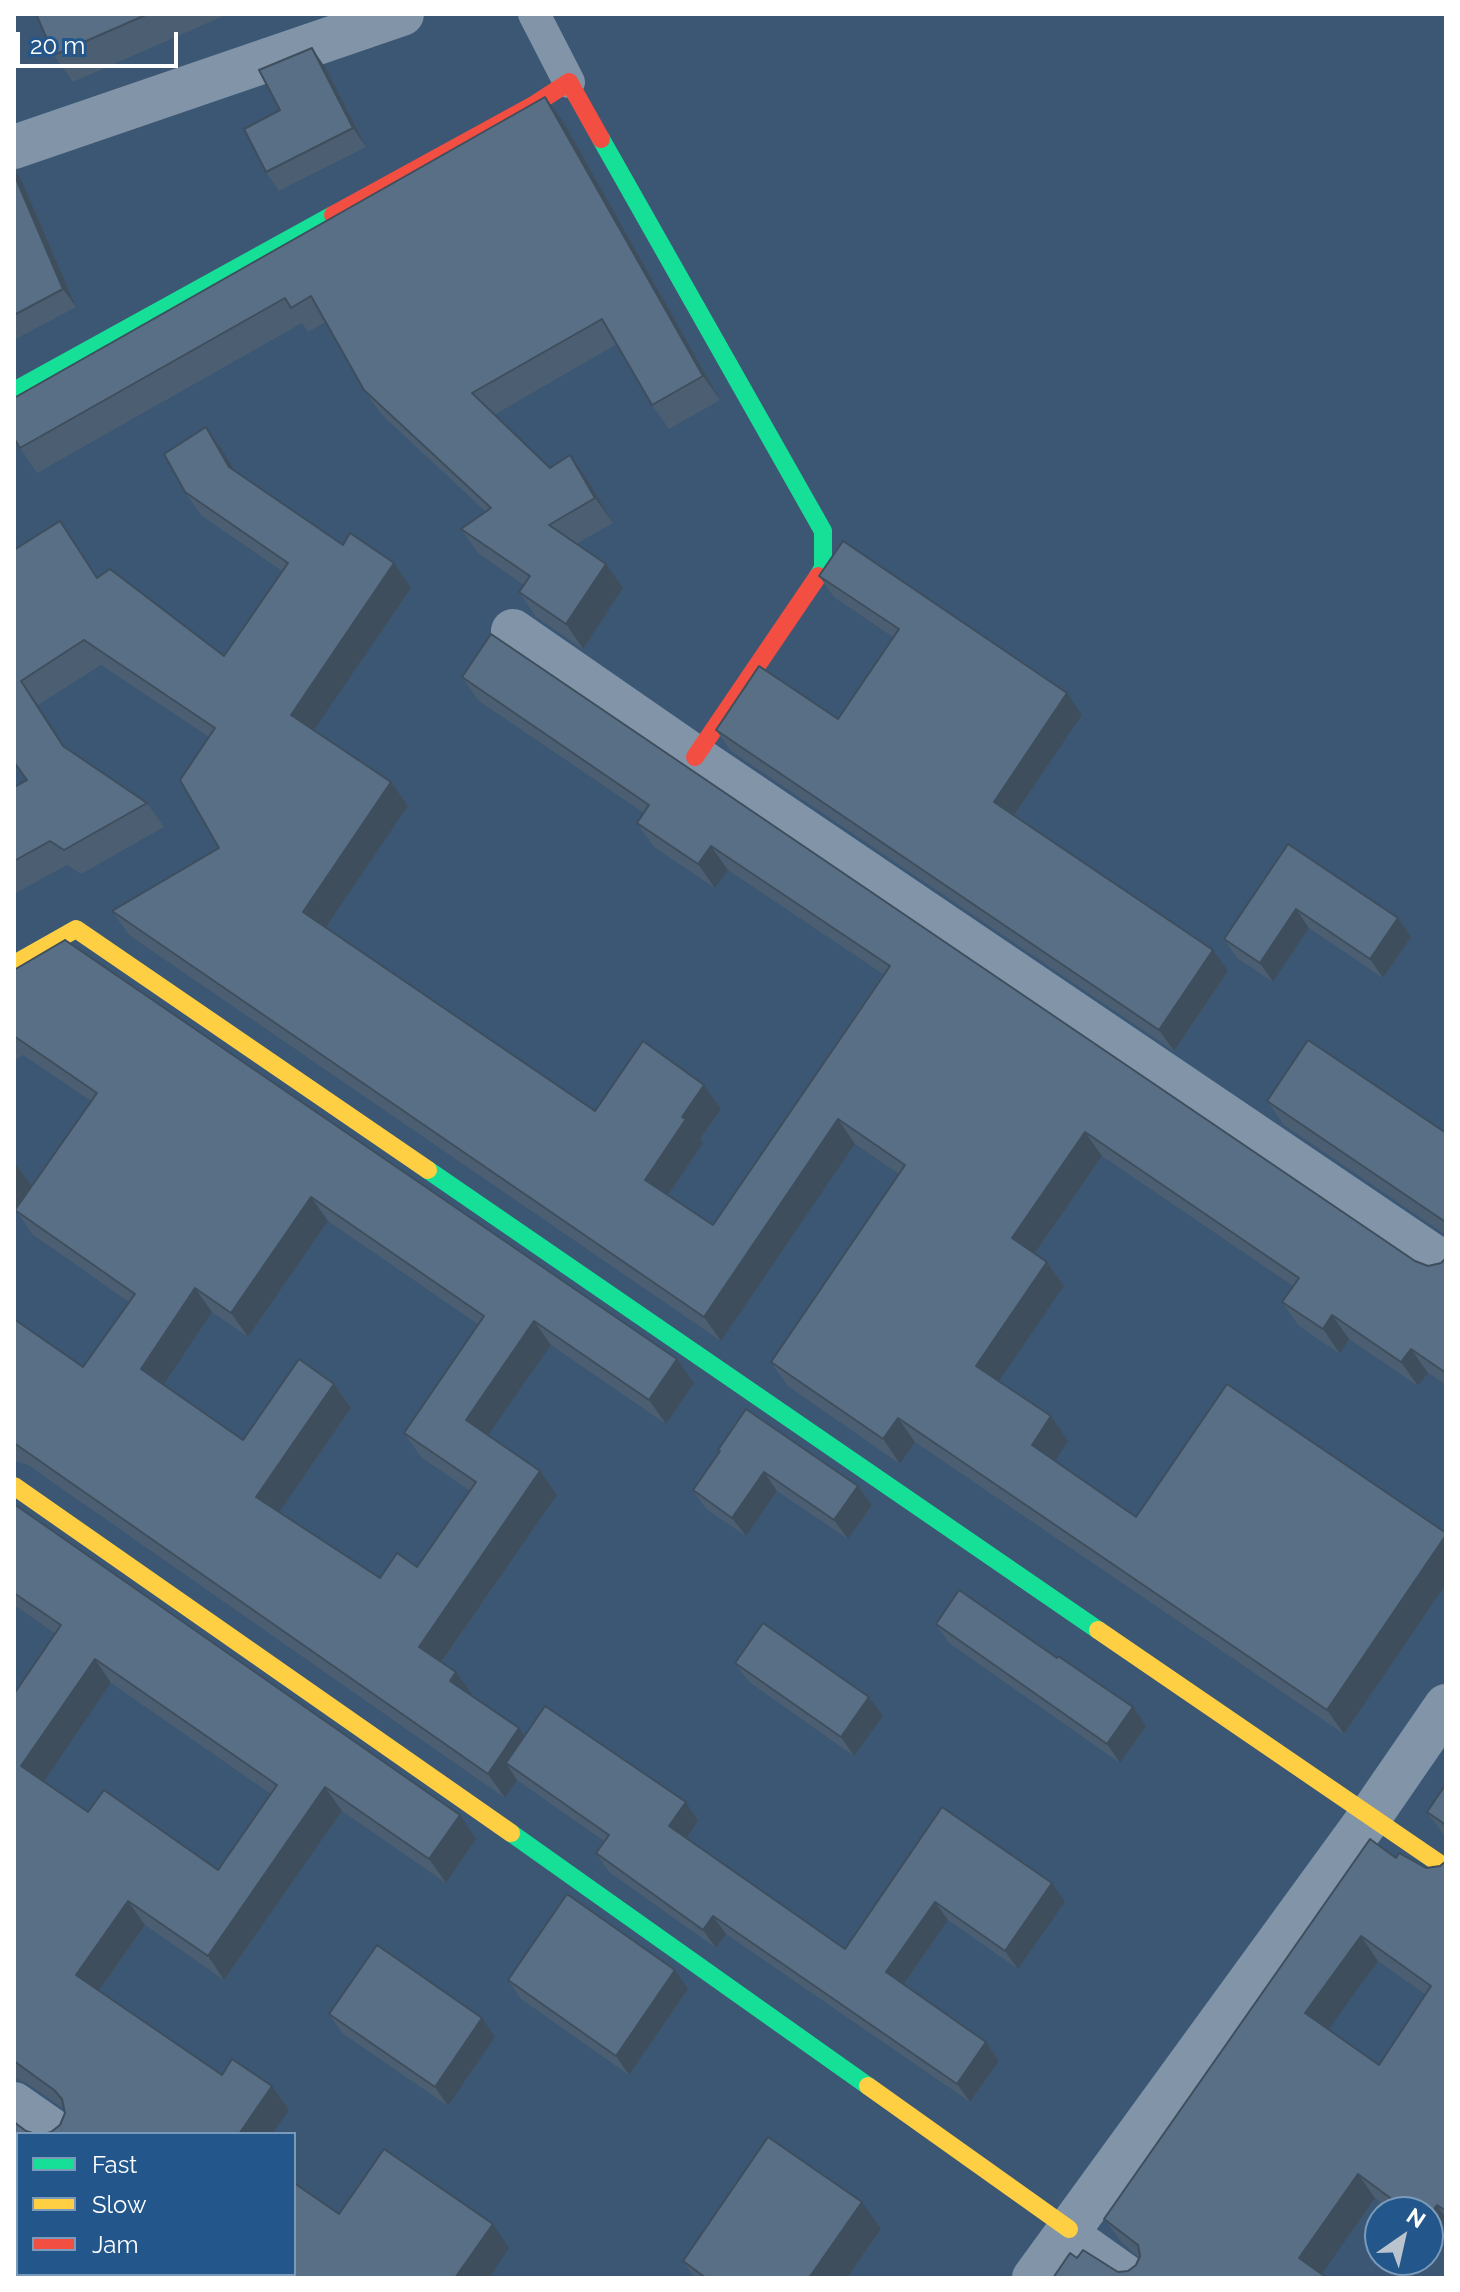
<!DOCTYPE html>
<html>
<head>
<meta charset="utf-8">
<style>
	body { margin:0 }
	#map { position:relative; width:1460px; height:2292px; overflow:hidden; background:#3b5774; font-family:Raleway,sans-serif }
	canvas { display:block }
	.frame { position:absolute; inset:0; border:16px solid #fff; pointer-events:none }
	.legend { position:absolute; left:16px; top:2132px; width:280px; height:144px; box-sizing:border-box; background:#23578c; border:2px solid #7b9aba; margin:0; padding:10px 14px; list-style:none; font-size:24px; color:#fff }
	.legend li { display:flex; align-items:center; gap:16px; height:40px }
	.legend b { width:40px; border:2px solid #7b9aba }
	.north { position:absolute; left:1364px; top:2196px; width:80px; height:80px; box-sizing:border-box; background:#23578c; border:2px solid #7b9aba; border-radius:50%; rotate:34deg; font-size:22px; font-weight:700; line-height:32px; text-align:center; color:#fff }
	.north::after { content:''; display:block; margin:auto; width:28px; height:36px; background:#bac4ce; clip-path:polygon(50% 0,100% 100%,50% 72%,0 100%) }
	.scale { position:absolute; left:16px; top:32px; width:162px; height:36px; box-sizing:border-box; border:4px solid #fff; border-top:0; padding-left:10px; font-size:24px; line-height:28px; white-space:nowrap; color:#fff; -webkit-text-stroke:6px #23578c; paint-order:stroke }
</style>
</head>
<body>
<div id="map">
<canvas width="1460" height="2292"></canvas>
<div class="frame"></div>
<ul class="legend">
<li><b style="height:10px;background:#16e098"></b>Fast</li>
<li><b style="height:10px;background:#ffcf43"></b>Slow</li>
<li><b style="height:10px;background:#f24e42"></b>Jam</li>
</ul>
<div class="north">N</div>
<div class="scale">20 m</div>
</div>
<script>
const ctx = document.querySelector('canvas').getContext('2d');
ctx.lineJoin = 'round';
const toPath = rows => new Path2D(rows.map(r => 'M' + r).join(''));
function strokePath(path, color, width, dash) { ctx.strokeStyle = color; ctx.lineWidth = width; ctx.lineCap = dash ? 'butt' : 'round'; ctx.setLineDash(dash || []); ctx.stroke(path); }
function fill(path, color) { ctx.fillStyle = color; ctx.fill(path, 'evenodd'); }
const lane = toPath([
	[534,14,569,82],
	[1069,2229,1138,2278]
]);
const street = toPath([
	[14,147,402,14],
	[513,631,695,757,1446,1265],
	[14,2104,57,2134],
	[1034,2278,1371,1815,1446,1706]
]);
const fast = toPath([
	[601,139,823,531,823,568,818,576],
	[14,391,333,215],
	[428,1170,1098,1630],
	[511,1833,868,2086]
]);
const slow = toPath([
	[14,964,76,929,428,1170],
	[14,1486,511,1833],
	[1098,1630,1446,1868],
	[868,2086,1069,2229]
]);
const jam = toPath([
	[333,215,532,106,569,82,601,139],
	[695,757,818,576]
]);
const wall = toPath([
	[36,14,228,14,73,82,54,55],
	[325,67,366,147,279,191,266,172,280,110],
	[545,97,563,121,720,400,669,429,652,405,617,344,494,415,550,468,587,479,613,523,576,544,606,564,623,588,583,649,536,617,519,592,524,585,478,553,461,529,486,512,381,414,364,390,326,322,308,332,302,323,37,473,20,448],
	[14,169,21,179,76,307,14,340],
	[206,427,223,451,234,471,343,545,411,588,314,730,408,806,326,927,595,1111,704,1085,721,1109,700,1139,703,1143,668,1195,713,1225,883,974,728,870,715,888,654,847,637,823,644,813,479,701,462,677,1415,1261,1428,1266,1441,1263,1446,1258,1446,1385,1428,1373,1418,1386,1349,1339,1340,1354,1299,1326,1282,1302,1293,1286,1102,1156,1035,1254,1047,1262,1064,1286,999,1381,1068,1441,1054,1461,1136,1517,1446,1533,1446,1584,1344,1734,915,1442,900,1464,788,1386,771,1362,899,1174,855,1144,721,1341,129,935,112,911,219,848,209,737,101,665,38,705,65,748,147,803,164,827,81,874,67,865,14,894,14,787,26,780,14,550,76,545,98,578,224,656,282,571,202,516,185,492],
	[819,576,1082,715,1014,816,1228,971,1174,1051,731,751,716,730,838,719,893,637,834,597],
	[1288,844,1398,918,1411,937,1383,978,1309,928,1273,982,1237,958,1224,939],
	[14,970,677,1359,694,1383,666,1424,551,1345,488,1435,540,1471,557,1495,441,1663,473,1697,524,1735,686,1802,698,1821,686,1838,845,1949,942,1807,1065,1902,1018,1969,948,1920,904,1984,986,2042,999,2061,970,2102,726,1934,716,1948,609,1872,596,1853,604,1841,517,1780,505,1798,28,1465,14,1461,14,1319,83,1367,129,1302,32,1234,16,1210,15,1163,32,1186,91,1101,23,1055,14,1060],
	[328,1221,479,1325,404,1433,421,1457,470,1491,417,1567,380,1578,279,1512,351,1408,334,1384,243,1440,163,1384,212,1312,248,1337],
	[1267,1101,1446,1133,1446,1235,1284,1125],
	[720,1452,858,1486,872,1505,848,1539,777,1491,746,1536,706,1509,693,1490],
	[14,1504,476,1839,446,1883,342,1811,224,1980,145,1925,99,1991,222,2075,272,2086,289,2110,51,2132,60,2125,65,2113,64,2109,28,2084,17,2079,14,2080,14,1694,56,1634,14,1605],
	[111,1683,271,1794,218,1870,88,1812,44,1781],
	[936,1624,1057,1658,1146,1726,1120,1763,949,1643],
	[735,1663,869,1697,883,1716,854,1756,749,1682],
	[1446,1784,1446,1838,1427,1812],
	[1396,1858,1426,1868,1440,1866,1446,1861,1446,2240,1441,2247,1428,2238,1428,2212,1393,2212,1375,2198,1321,2274,1053,2278,1077,2258,1118,2272,1128,2271,1136,2265,1139,2257,1122,2243,1104,2219],
	[1378,1961,1426,1995,1379,2065,1328,2029],
	[508,1980,688,1989,629,2075,521,1999],
	[329,2014,495,2037,448,2106,342,2033],
	[881,2229,847,2278,695,2278,683,2261],
	[83,2274,234,2274,243,2278,89,2278]
]);
const shadedWall = toPath([
	[312,48,325,67,366,147,353,128],
	[545,97,563,121,720,400,703,376],
	[14,169,21,179,76,307,63,289,14,174],
	[206,427,223,451,246,491,229,467],
	[570,455,587,479,613,523,595,498],
	[394,563,411,588,308,739,291,715],
	[606,564,623,588,583,649,566,624],
	[21,681,38,705,80,771,63,746],
	[1067,693,1082,715,1009,823,994,802],
	[391,782,408,806,320,936,303,912],
	[711,846,728,870,715,888,698,864],
	[1296,909,1309,928,1273,982,1260,963],
	[1398,918,1411,937,1383,978,1370,959],
	[1213,950,1228,971,1174,1051,1159,1030],
	[704,1085,721,1109,700,1139,703,1143,662,1204,645,1180,682,1117],
	[838,1119,855,1144,721,1341,704,1317],
	[1085,1132,1102,1156,1029,1262,1012,1238],
	[15,1163,32,1186,14,1212,14,1164],
	[311,1197,328,1221,248,1337,231,1313],
	[1047,1262,1064,1286,993,1390,976,1366],
	[195,1288,212,1312,158,1393,141,1369],
	[1332,1315,1349,1339,1340,1354,1323,1329],
	[534,1321,551,1345,482,1444,466,1420],
	[1411,1349,1428,1373,1418,1386,1401,1362],
	[677,1359,694,1383,666,1424,649,1400],
	[334,1384,351,1408,273,1521,256,1497],
	[1051,1416,1068,1441,1049,1470,1032,1445],
	[898,1418,915,1442,900,1464,883,1439],
	[540,1471,557,1495,435,1671,419,1647],
	[764,1472,777,1491,746,1536,732,1518],
	[858,1486,872,1505,848,1539,834,1520],
	[1446,1535,1446,1584,1344,1734,1327,1710],
	[95,1659,111,1683,38,1790,21,1766],
	[456,1672,473,1696,450,1681],
	[869,1697,883,1716,854,1756,841,1737],
	[1133,1707,1146,1726,1120,1763,1107,1744],
	[519,1728,536,1752,506,1763,517,1780,505,1798,488,1774],
	[325,1787,342,1811,224,1980,208,1956],
	[686,1802,698,1821,682,1845,669,1826],
	[460,1815,476,1839,446,1883,429,1859],
	[1052,1883,1065,1902,1018,1969,1005,1951],
	[128,1901,145,1925,93,1999,76,1975],
	[935,1902,948,1920,899,1991,886,1972],
	[713,1916,726,1934,716,1948,703,1930],
	[1361,1936,1378,1961,1323,2037,1305,2013],
	[675,1970,688,1989,629,2075,616,2056],
	[482,2018,495,2037,448,2106,435,2087],
	[986,2042,999,2061,970,2102,957,2084],
	[272,2086,289,2110,272,2134,239,2134],
	[1358,2174,1375,2198,1319,2278,1299,2258],
	[862,2202,881,2229,847,2278,809,2278],
	[1437,2205,1446,2218,1446,2240,1441,2247,1428,2229,1428,2217],
	[493,2224,509,2248,489,2278,455,2278],
	[32,2274,65,2274,63,2278,29,2278]
]);
const building = toPath([
	[36,14,148,14,54,55,36,14],
	[312,48,353,128,266,172,244,129,280,110,259,70,312,48],
	[545,97,703,376,652,405,602,319,472,393,550,468,570,455,595,498,549,525,606,564,566,624,519,592,530,576,461,529,491,508,364,390,311,296,291,308,285,298,20,448,14,438,14,398,545,97],
	[14,174,63,289,14,315,14,174],
	[206,427,229,467,343,545,350,533,394,563,291,715,391,782,303,912,595,1111,643,1041,704,1085,682,1117,686,1119,645,1180,713,1225,890,966,711,846,698,864,637,823,649,805,462,677,491,634,1415,1261,1428,1266,1441,1263,1446,1258,1446,1373,1411,1349,1401,1362,1332,1315,1323,1329,1282,1302,1299,1278,1085,1132,1012,1238,1047,1262,976,1366,1051,1416,1032,1445,1136,1517,1227,1384,1446,1533,1446,1535,1327,1710,898,1418,883,1439,771,1362,905,1165,838,1119,704,1317,112,911,219,848,180,780,215,728,84,640,21,681,63,746,147,803,64,850,50,841,14,861,14,787,27,780,14,762,14,550,60,521,97,578,110,569,224,656,288,563,185,492,164,454,206,427],
	[843,541,1067,693,994,802,1213,950,1159,1030,716,730,759,666,838,719,899,629,819,576,843,541],
	[1288,844,1398,918,1370,959,1296,909,1260,963,1224,939,1288,844],
	[65,940,677,1359,649,1400,534,1321,466,1420,540,1471,419,1647,456,1672,450,1681,519,1728,488,1774,14,1443,14,1319,83,1367,135,1294,15,1210,97,1093,14,1036,14,970,65,940],
	[311,1197,484,1316,404,1433,476,1482,417,1567,397,1553,380,1578,256,1497,334,1384,299,1359,243,1440,141,1369,195,1288,231,1313,311,1197],
	[1308,1040,1446,1133,1446,1224,1444,1221,1267,1101,1308,1040],
	[746,1409,858,1486,834,1520,764,1472,732,1518,693,1490,720,1451,718,1450,746,1409],
	[14,1504,460,1815,429,1859,325,1787,208,1956,128,1901,76,1975,222,2075,232,2059,272,2086,239,2134,43,2134,51,2132,60,2125,65,2113,62,2099,54,2090,14,2061,14,1694,61,1625,14,1593,14,1504],
	[95,1659,277,1785,218,1870,104,1790,88,1812,21,1766,95,1659],
	[959,1590,1057,1658,1058,1656,1133,1707,1107,1744,936,1624,959,1590],
	[763,1623,869,1697,841,1737,735,1663,763,1623],
	[545,1706,686,1802,669,1826,845,1949,942,1807,1052,1883,1005,1951,935,1902,886,1972,986,2042,957,2084,713,1916,703,1930,596,1853,609,1835,506,1763,545,1706],
	[1446,1784,1446,1827,1443,1823,1427,1812,1446,1784],
	[1370,1839,1396,1858,1399,1853,1426,1868,1440,1866,1446,1861,1446,2211,1437,2205,1428,2217,1428,2212,1409,2212,1358,2174,1299,2258,1327,2278,1053,2278,1070,2253,1077,2258,1083,2250,1118,2272,1128,2271,1136,2265,1140,2256,1138,2245,1104,2219,1370,1839],
	[1361,1936,1431,1986,1379,2065,1305,2013,1361,1936],
	[567,1894,675,1970,616,2056,508,1980,567,1894],
	[377,1945,482,2018,435,2087,329,2014,377,1945],
	[14,2122,26,2131,36,2134,18,2134,18,2274,32,2274,29,2278,14,2278,14,2122],
	[768,2137,862,2202,809,2278,706,2278,683,2261,768,2137],
	[384,2149,493,2224,455,2278,249,2278,258,2276,260,2274,294,2274,294,2183,339,2214,384,2149],
	[101,2274,234,2274,243,2278,106,2278,101,2274]
]);
strokePath(lane, '#8295a8', 32);
strokePath(street, '#8295a8', 44);
strokePath(fast, '#16e098', 18);
strokePath(slow, '#ffcf43', 18);
strokePath(jam, '#f24e42', 18);
fill(wall, '#4c5f72');
fill(shadedWall, '#3e4e5d');
fill(building, '#586f85');
strokePath(building, '#3e4e5d', 2);
</script>
</body>
</html>
